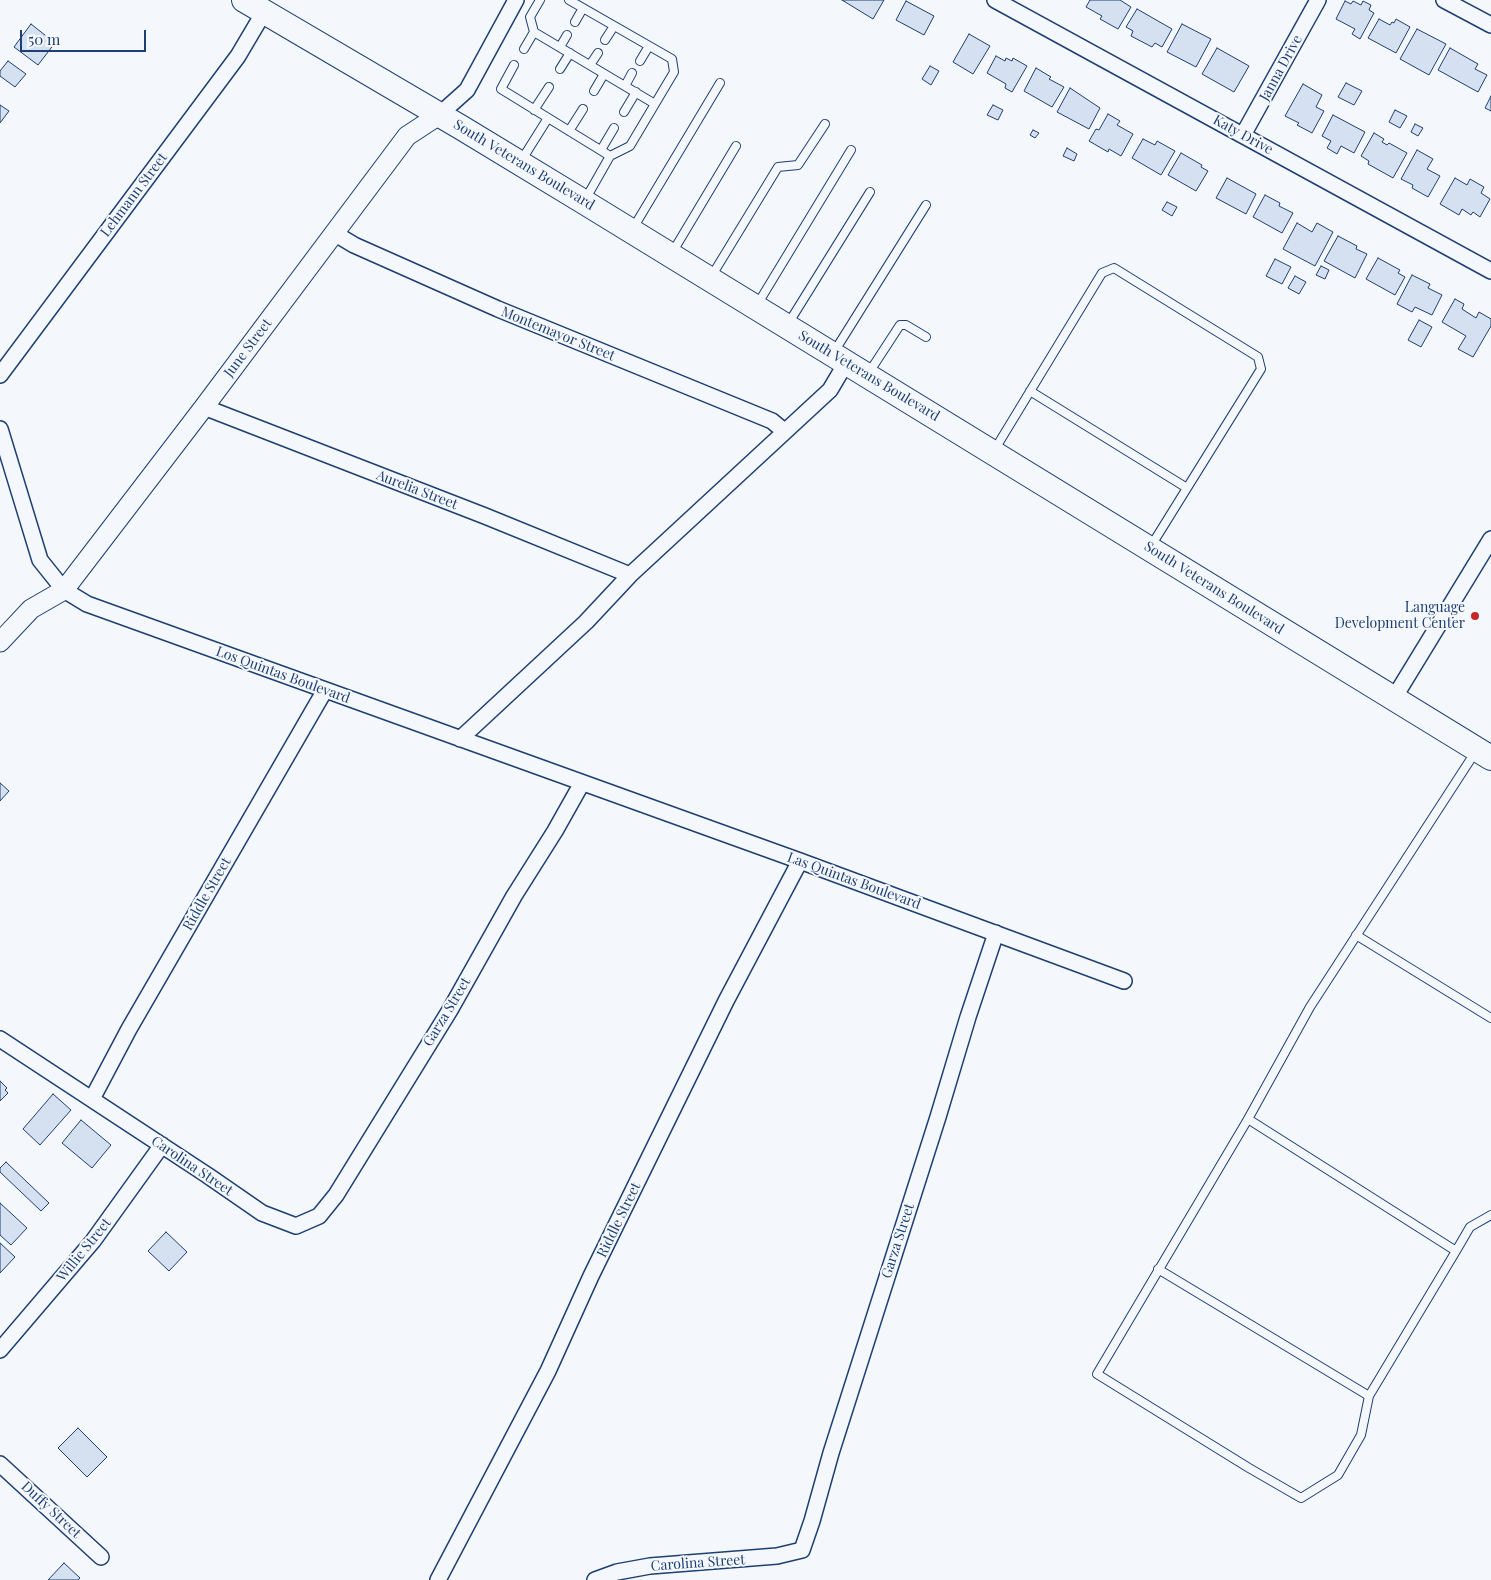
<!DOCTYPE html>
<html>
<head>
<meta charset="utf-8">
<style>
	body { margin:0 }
	#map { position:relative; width:1491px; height:1580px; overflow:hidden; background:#f4f7fb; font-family:"Playfair Display",serif }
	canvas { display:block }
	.scale { position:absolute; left:20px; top:30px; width:126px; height:22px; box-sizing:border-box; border:2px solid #1d3f73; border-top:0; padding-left:6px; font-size:15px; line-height:18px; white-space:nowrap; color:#1d3f73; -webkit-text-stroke:4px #f4f7fb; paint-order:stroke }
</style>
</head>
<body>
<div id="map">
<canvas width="1491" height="1580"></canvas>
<div class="scale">50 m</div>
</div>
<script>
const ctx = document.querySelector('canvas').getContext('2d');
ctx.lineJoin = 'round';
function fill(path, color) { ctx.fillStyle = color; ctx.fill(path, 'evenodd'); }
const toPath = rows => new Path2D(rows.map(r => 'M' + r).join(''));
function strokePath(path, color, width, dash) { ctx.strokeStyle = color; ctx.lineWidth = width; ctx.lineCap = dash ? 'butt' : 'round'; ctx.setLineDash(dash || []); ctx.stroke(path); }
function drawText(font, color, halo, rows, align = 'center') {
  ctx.font = font + ' "Playfair Display",serif'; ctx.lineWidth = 4; ctx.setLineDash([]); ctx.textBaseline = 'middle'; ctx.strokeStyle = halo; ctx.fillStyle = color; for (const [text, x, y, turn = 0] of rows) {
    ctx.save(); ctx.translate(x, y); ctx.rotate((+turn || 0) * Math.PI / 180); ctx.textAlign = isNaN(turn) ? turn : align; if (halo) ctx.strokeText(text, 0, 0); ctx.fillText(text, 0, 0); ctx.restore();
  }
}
const building = toPath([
	[842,0,884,0,873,19,842,0],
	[1090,0,1120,0,1131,7,1118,29,1100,19,1102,16,1086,7,1090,0],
	[906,1,934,16,924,35,896,20,906,1],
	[1345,1,1351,4,1353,1,1361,5,1363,1,1371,5,1369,10,1374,13,1360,39,1352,34,1355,29,1336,19,1345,1],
	[1137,9,1172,29,1162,47,1155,43,1152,47,1131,36,1133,31,1126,27,1137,9],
	[1379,19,1390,25,1392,22,1394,23,1396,19,1410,27,1396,53,1368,38,1379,19],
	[31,24,55,43,38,65,14,47,31,24],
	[1182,24,1211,39,1196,67,1167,52,1182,24],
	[1417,29,1446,44,1429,75,1400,59,1417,29],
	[969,34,990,46,973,74,953,62,969,34],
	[1217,48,1249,66,1234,92,1202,74,1217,48],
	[1450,48,1478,64,1475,69,1487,75,1478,92,1438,70,1450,48],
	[996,56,1005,61,1006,58,1012,61,1013,58,1027,66,1012,92,1005,88,1006,84,987,73,996,56],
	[8,61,26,74,15,87,0,76,0,71,8,61],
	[930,66,939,71,931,85,922,79,930,66],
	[1036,68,1051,77,1049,79,1064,87,1052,107,1024,91,1036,68],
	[1346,83,1362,91,1354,105,1338,97,1346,83],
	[1303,84,1322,95,1316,107,1324,111,1312,133,1297,125,1299,123,1285,116,1303,84],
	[1070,88,1100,108,1089,129,1057,112,1070,88],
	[1491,96,1491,111,1485,108,1491,96],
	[0,105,9,111,0,123,0,105],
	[993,105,1003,110,998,120,987,115,993,105],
	[1395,110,1407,116,1400,128,1389,122,1395,110],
	[1108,114,1120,121,1117,125,1133,134,1121,156,1109,149,1108,152,1089,141,1096,129,1099,130,1108,114],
	[1333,115,1365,132,1354,153,1341,146,1337,154,1327,148,1331,141,1322,136,1333,115],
	[1415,124,1423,128,1418,136,1411,132,1415,124],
	[1033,130,1039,133,1035,138,1030,135,1033,130],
	[1374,133,1384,139,1382,142,1387,145,1389,143,1407,153,1393,178,1368,164,1369,161,1361,156,1374,133],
	[1143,139,1155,145,1157,141,1175,151,1161,175,1132,158,1143,139],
	[1067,148,1077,154,1074,161,1063,156,1067,148],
	[1417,150,1433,159,1427,169,1440,176,1428,197,1412,188,1413,185,1401,179,1417,150],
	[1181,153,1202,165,1201,167,1208,171,1196,191,1168,175,1181,153],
	[1227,178,1256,194,1246,214,1216,198,1227,178],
	[1455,178,1467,185,1470,179,1484,187,1481,193,1490,199,1480,217,1473,212,1471,215,1462,209,1459,215,1440,204,1455,178],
	[1265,195,1280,203,1279,206,1293,213,1282,233,1253,217,1265,195],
	[1167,202,1177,207,1172,216,1162,210,1167,202],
	[1297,223,1312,232,1317,223,1333,232,1315,266,1283,249,1297,223],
	[1338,236,1357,246,1356,249,1367,254,1355,278,1324,261,1338,236],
	[1378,258,1400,270,1398,273,1405,277,1395,295,1366,279,1378,258],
	[1275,259,1291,267,1282,284,1266,276,1275,259],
	[1321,266,1329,270,1325,279,1316,275,1321,266],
	[1412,275,1430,284,1428,288,1442,295,1432,315,1415,307,1412,312,1397,304,1412,275],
	[1295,276,1306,282,1299,294,1288,288,1295,276],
	[1455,299,1464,304,1462,309,1476,318,1479,312,1491,319,1491,326,1473,357,1458,349,1466,336,1442,322,1455,299],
	[1419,320,1432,327,1421,347,1408,340,1419,320],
	[0,783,9,791,0,801,0,783],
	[0,1081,7,1088,5,1090,8,1093,0,1101,0,1081],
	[53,1094,71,1110,40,1145,23,1129,53,1094],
	[81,1120,111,1145,92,1168,62,1143,81,1120],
	[6,1162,49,1203,41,1211,0,1172,0,1168,6,1162],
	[0,1203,27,1228,11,1245,0,1235,0,1203],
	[166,1232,187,1252,169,1271,148,1251,166,1232],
	[0,1243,15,1257,0,1273,0,1243],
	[78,1428,107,1457,87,1477,58,1448,78,1428],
	[64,1563,80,1578,78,1580,48,1580,64,1563]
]);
const service = toPath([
	[540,0,530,17,534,32,655,104],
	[569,0,672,59,674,72,630,146,610,156,585,200],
	[575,22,583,8],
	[605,40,614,26],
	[560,47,567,35],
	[524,49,534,32],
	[640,61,649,46],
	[514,65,501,89,610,156],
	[590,65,598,53],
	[560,69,570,53],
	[625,86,632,73],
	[594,91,604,74],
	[534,110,549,87],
	[624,112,636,92],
	[569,131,583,109],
	[601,150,614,128],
	[521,161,548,118],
	[632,230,720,83],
	[672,253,736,146],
	[711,277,778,167,798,165,825,124],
	[757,305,851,150],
	[788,324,870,192],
	[834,352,926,205],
	[868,374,900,325,906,325,926,337],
	[1030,391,1187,488],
	[995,449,1102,273,1114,268,1258,357,1261,369,1151,546],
	[1356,935,1491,1018],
	[1248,1119,1456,1251,1369,1396,1361,1435,1338,1475,1301,1498,1249,1468,1097,1374,1248,1119,1310,1007,1476,751],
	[1456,1251,1470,1227,1491,1215],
	[1158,1269,1369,1396]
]);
const minor = toPath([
	[995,0,1491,271],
	[1444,0,1491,25],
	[439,115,467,90,516,0],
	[1243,135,1318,0],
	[334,233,354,245,498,309,772,421,784,431],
	[0,375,238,56,264,12],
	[204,407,485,516,630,575],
	[0,429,40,560,64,590,87,604,800,861,1124,981],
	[1394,698,1491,539],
	[460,739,586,622,630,575,830,390,846,363],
	[0,1039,207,1175,262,1213,296,1226,319,1216,336,1195,450,1010,514,896,555,831,582,783],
	[92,1099,129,1029,325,690],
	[0,1350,93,1241,162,1145],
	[0,1464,101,1557],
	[438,1580,548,1371,591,1276,726,1001,800,861],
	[595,1580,617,1572,650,1566,777,1556,802,1550,812,1521,831,1453,938,1117,968,1017,996,933]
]);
const tertiary = toPath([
	[0,642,31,609,64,590,204,407,407,136,439,115]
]);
const primary = toPath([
	[244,0,462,128,584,202,1491,758]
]);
const markers = [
	[1475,616,5,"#c62828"]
];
const streetNames = [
	["Janna Drive",1281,68,-61],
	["Katy Drive",1243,135,29],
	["South Veterans Boulevard",524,165,31],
	["Lehmann Street",134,195,-53],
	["Montemayor Street",558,334,22],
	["June Street",248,348,-53],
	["South Veterans Boulevard",869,376,31],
	["Aurelia Street",417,490,21],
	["South Veterans Boulevard",1214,588,32],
	["Los Quintas Boulevard",283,675,20],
	["Las Quintas Boulevard",854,881,20],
	["Riddle Street",207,894,-60],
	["Garza Street",447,1012,-59],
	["Carolina Street",192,1166,34],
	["Riddle Street",619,1220,-64],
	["Garza Street",898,1241,-72],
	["Willie Street",84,1250,-51],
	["Duffy Street",51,1510,43],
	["Carolina Street",698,1563,-4]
];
const poiNames = [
	["Language",1465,608],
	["Development Center",1465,624]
];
fill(building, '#d5e0f0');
strokePath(building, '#1d3f73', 1);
strokePath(service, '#1d3f73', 10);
strokePath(minor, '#1d3f73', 18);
strokePath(tertiary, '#1d3f73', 21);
strokePath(primary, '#1d3f73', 26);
strokePath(service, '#f4f7fb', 8);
strokePath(minor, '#f4f7fb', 15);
strokePath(tertiary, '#f4f7fb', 19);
strokePath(primary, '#f4f7fb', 24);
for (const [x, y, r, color] of markers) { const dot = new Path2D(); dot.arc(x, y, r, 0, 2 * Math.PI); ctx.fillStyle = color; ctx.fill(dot); strokePath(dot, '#f4f7fb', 2); }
drawText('14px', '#1d3f73', '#f4f7fb', streetNames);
drawText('14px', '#1d3f73', '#f4f7fb', poiNames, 'right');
</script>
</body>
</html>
